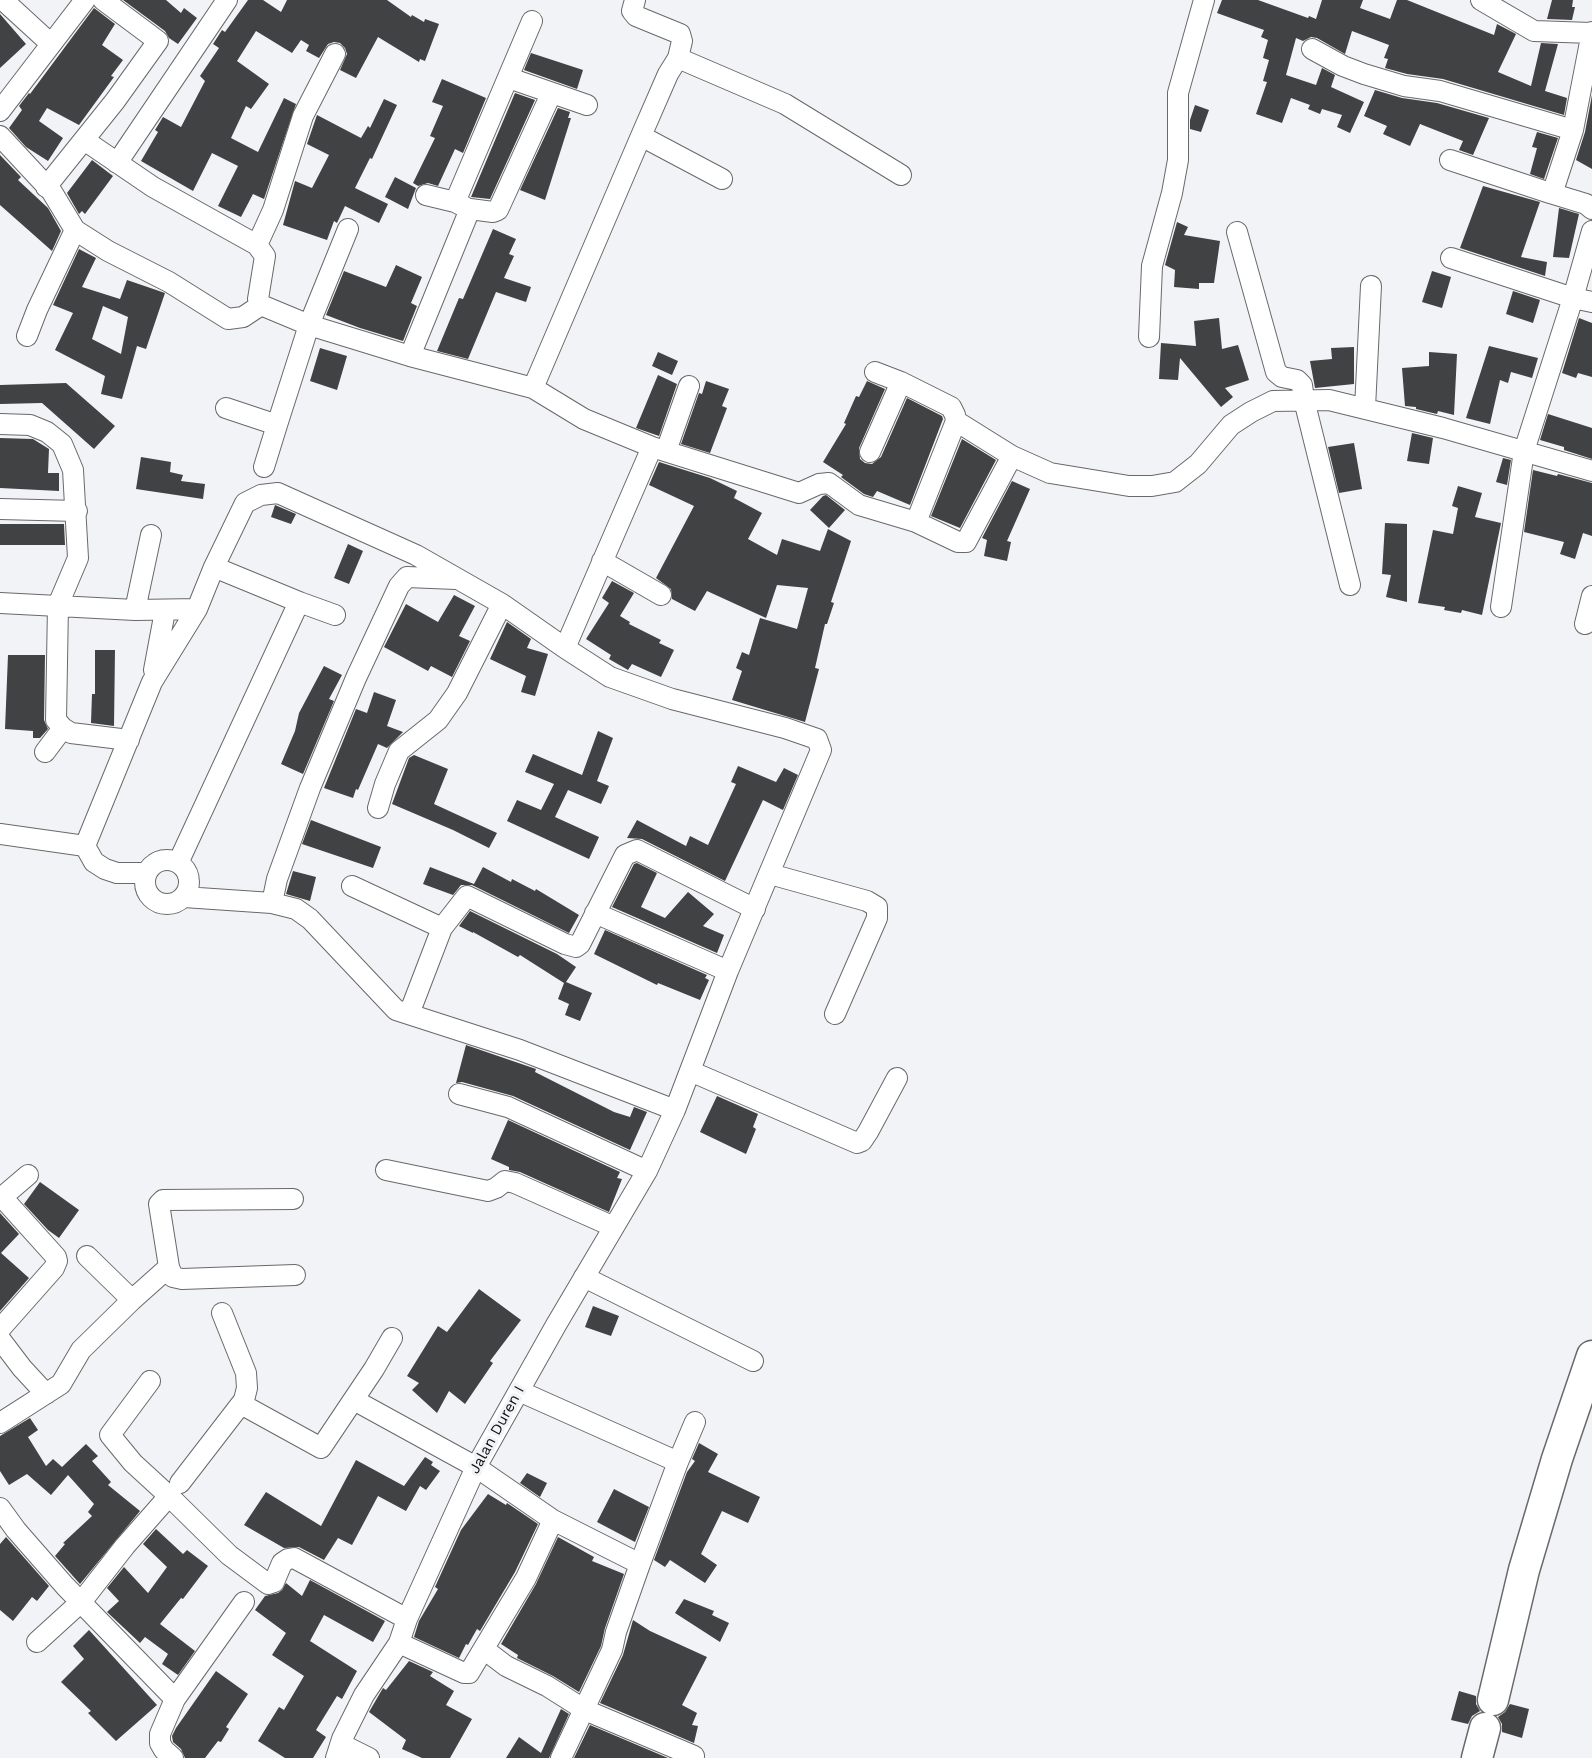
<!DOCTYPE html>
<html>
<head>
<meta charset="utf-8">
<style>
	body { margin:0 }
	canvas { display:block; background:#f2f3f6 }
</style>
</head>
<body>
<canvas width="1592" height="1758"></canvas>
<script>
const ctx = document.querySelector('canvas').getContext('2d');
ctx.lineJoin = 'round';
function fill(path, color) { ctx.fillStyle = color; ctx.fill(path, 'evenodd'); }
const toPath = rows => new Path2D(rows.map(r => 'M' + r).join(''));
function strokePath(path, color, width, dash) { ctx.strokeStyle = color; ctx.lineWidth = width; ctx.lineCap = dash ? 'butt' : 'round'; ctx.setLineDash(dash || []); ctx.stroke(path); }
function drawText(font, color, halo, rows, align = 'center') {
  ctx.font = font + ' "Work Sans",sans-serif'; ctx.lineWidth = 6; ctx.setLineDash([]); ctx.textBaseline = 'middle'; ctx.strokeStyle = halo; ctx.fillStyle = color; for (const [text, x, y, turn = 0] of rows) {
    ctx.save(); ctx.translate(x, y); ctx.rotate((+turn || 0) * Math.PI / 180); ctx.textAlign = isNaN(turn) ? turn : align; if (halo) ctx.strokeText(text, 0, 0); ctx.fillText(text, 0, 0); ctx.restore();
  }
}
const building = toPath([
	[123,0,166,0,181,13,184,8,197,18,178,44,169,38,165,31],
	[248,0,263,0,281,12,287,0,387,0,411,17,412,15,424,22,425,19,439,24,425,61,420,59,419,62,378,37,356,78,340,70,347,54,345,48,340,43,334,42,328,44,319,58,306,51,309,45,301,40,292,53,256,31,237,61,269,84,251,109,246,106,231,138,258,152,284,98,296,104,264,199,253,194,241,217,218,206,238,166,212,153,193,191,141,161,158,132,155,130,163,117,181,127,205,81,200,76,219,48,213,44,222,30,225,32],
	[1222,0,1258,0,1308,18,1309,16,1316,19,1322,0,1363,0,1360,8,1390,19,1397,0,1407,0,1494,35,1497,24,1516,34,1498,72,1531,86,1541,43,1558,44,1545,91,1567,98,1564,115,1443,79,1407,74,1385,68,1388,59,1384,58,1389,45,1352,31,1345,54,1317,38,1311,37,1303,41,1296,38,1286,75,1316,85,1322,68,1335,75,1331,87,1364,102,1350,133,1337,127,1342,115,1322,109,1320,114,1308,109,1310,105,1291,98,1282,123,1256,114,1267,82,1263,81,1269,60,1263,58,1268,40,1261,37,1264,30,1217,13],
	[1552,0,1573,0,1572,7,1575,7,1572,20,1547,19],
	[94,8,115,24,102,45,123,60,111,76,114,77,79,125,47,108,39,121,63,138,48,161,26,147,9,128,22,110,19,106,29,93,30,94],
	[0,14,26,44,0,68],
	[531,53,583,70,577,89,524,70],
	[442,79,486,98,463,153,455,149,438,186,428,183,418,186,413,183,435,138,430,136,443,106,432,102],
	[1375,90,1402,98,1437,103,1489,118,1473,155,1459,150,1463,141,1420,124,1410,146,1383,134,1387,126,1364,116],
	[515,93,535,100,490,199,471,197],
	[1592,95,1592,169,1576,160,1585,132],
	[384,99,397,105,372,159,370,158,355,188,388,204,379,223,345,206,337,223,334,221,327,240,283,225,295,181,312,188,329,155,307,144,317,115,361,138,368,126,370,128],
	[1195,105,1209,110,1201,132,1190,129,1190,120],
	[558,108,570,112,568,118,571,118,545,200,520,190],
	[1537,132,1558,138,1544,179,1530,174,1537,148,1532,147],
	[0,155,21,177,18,180,48,208,61,231,52,251,0,205],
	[92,160,113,176,85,214,82,211,79,214,67,193],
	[395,177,416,188,408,209,385,197],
	[1483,186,1540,202,1521,257,1547,262,1545,276,1460,248],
	[1559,208,1579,214,1569,258,1553,257],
	[1177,222,1188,227,1184,235,1220,241,1214,283,1199,283,1199,289,1174,287,1175,270,1165,265],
	[493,229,516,239,509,254,514,256,504,278,531,287,526,302,496,292,468,359,437,351,459,298,463,299],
	[79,249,96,258,82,287,120,299,127,280,165,293,146,349,137,346,122,399,101,394,105,376,55,350,73,313,53,305],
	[103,306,128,317,121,354,92,339],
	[396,265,422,277,411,303,417,306,403,341,360,328,326,315,344,271,386,287],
	[1432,271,1451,277,1442,308,1422,302],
	[1513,291,1540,300,1533,323,1506,314],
	[1219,318,1222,349,1238,345,1249,380,1225,388,1233,397,1221,407,1180,358,1178,380,1159,379,1161,343,1196,346,1194,321],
	[1579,318,1592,323,1592,377,1578,373,1576,378,1562,373],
	[1489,346,1538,358,1532,378,1511,372,1508,383,1500,380,1490,424,1466,418],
	[1354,347,1354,384,1315,388,1310,361,1332,359,1331,348],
	[320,348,347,356,337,390,310,381],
	[658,352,678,361,672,375,652,366],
	[1429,352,1457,354,1454,415,1438,411,1437,414,1416,409,1416,407,1405,406,1402,368,1429,366],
	[658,375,677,384,659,436,636,428],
	[706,381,729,389,722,406,727,408,710,453,681,444,699,393,702,394],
	[867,381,885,389,859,448,860,459,865,463,872,464,881,457,907,398,942,416,943,419,910,505,877,491,873,497,864,494,841,477,843,475,823,462,846,424,844,423,856,396,859,397],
	[66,383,115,426,94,449,42,403,0,404,0,385],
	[1548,414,1592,428,1592,459,1564,450,1564,447,1540,440],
	[1412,433,1433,438,1429,464,1407,461],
	[0,438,33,439,49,449,48,473,59,473,59,491,0,488],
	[962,439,996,460,960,528,931,516],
	[1354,443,1362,489,1339,493,1328,447],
	[141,457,171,462,170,472,183,475,181,481,205,484,203,499,136,489],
	[1503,458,1511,460,1507,485,1496,482],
	[659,462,710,478,737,491,734,498,762,513,748,539,777,555,782,539,820,551,828,529,851,541,831,602,834,603,827,624,825,624,815,668,819,669,805,722,732,700,742,671,736,668,742,652,749,655,760,618,797,629,808,588,777,585,766,618,707,591,695,611,672,599,671,589,656,578,694,506,649,485],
	[1533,470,1557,476,1558,474,1592,483,1592,536,1583,533,1575,559,1560,554,1564,542,1524,532],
	[1012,481,1030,489,1007,541,1011,542,1007,561,984,556,987,540,982,538],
	[1458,486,1482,493,1475,517,1501,523,1482,615,1462,610,1461,613,1444,610,1445,607,1418,603,1433,530,1453,534,1458,508,1452,506],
	[826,495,845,510,829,528,810,510,823,496],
	[275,505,296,514,291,524,271,517],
	[1385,523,1407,524,1407,602,1386,597,1391,575,1382,574],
	[0,524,64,524,65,545,0,545],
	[348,544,363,551,349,584,334,578],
	[612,581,634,593,620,616,630,622,629,624,661,640,659,643,674,650,661,677,632,664,628,670,609,659,611,655,586,639,609,603,602,598],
	[454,595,475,606,459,636,470,641,452,677,431,666,428,671,384,647,406,604,438,622],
	[507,622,531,639,527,648,548,654,535,696,521,692,526,676,490,659],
	[95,650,115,650,114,726,91,723,92,694,95,694],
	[8,655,45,655,44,720,48,729,40,738,33,738,33,731,5,729],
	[324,666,342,675,329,699,334,701,303,774,281,764,295,731,299,713],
	[374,692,396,700,387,726,403,732,387,748,378,744,358,790,356,789,353,798,324,788,356,709,367,713],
	[598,731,613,738,597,781,609,786,601,804,568,790,555,817,599,837,589,859,507,821,517,800,541,810,554,784,525,772,533,754,582,775],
	[414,755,448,769,434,804,497,833,489,848,453,830,392,804,409,758],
	[738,766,776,782,784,768,798,775,783,810,763,800,725,881,642,839,627,838,637,820,686,846,690,836,708,845,736,784,731,782],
	[311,820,381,847,373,868,302,844],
	[637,863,657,873,641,907,665,918,688,892,714,914,703,926,724,935,717,953,612,907,634,864],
	[430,867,474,884,483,867,511,882,512,879,535,891,536,889,579,915,569,933,472,885,461,885,453,895,423,884],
	[293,871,316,877,310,901,286,894],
	[470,911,557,954,576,967,566,982,592,993,580,1021,565,1015,569,1004,558,999,564,983,520,955,518,957,473,932,473,933,459,926],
	[605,930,707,975,705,978,709,980,700,1000,658,983,657,985,594,954],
	[466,1045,536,1069,535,1072,614,1112,630,1117,634,1107,647,1112,630,1150,513,1096,462,1082,456,1083],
	[717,1096,758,1114,753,1127,756,1129,746,1154,700,1132],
	[508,1120,620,1172,617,1178,622,1179,609,1212,520,1172,509,1170,509,1167,491,1159],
	[40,1182,79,1210,59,1238,48,1230,24,1204],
	[0,1213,19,1234,1,1253,29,1278,0,1311],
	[479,1289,521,1320,490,1361,493,1363,465,1404,449,1391,437,1413,412,1390,419,1383,407,1376,438,1326,447,1332],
	[593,1306,619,1316,611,1336,585,1327],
	[30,1418,38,1430,28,1437,46,1466,53,1459,62,1467,86,1444,98,1456,92,1461,111,1482,108,1485,140,1511,80,1584,55,1556,65,1544,63,1543,92,1516,88,1512,94,1504,68,1475,51,1495,27,1474,9,1485,0,1471,0,1436],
	[699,1443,718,1454,708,1472,760,1497,748,1523,722,1511,701,1554,717,1565,705,1583,670,1560,665,1567,654,1560,687,1472,695,1461,692,1459],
	[425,1457,433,1462,431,1465,440,1471,426,1490,420,1486,406,1511,378,1496,352,1545,338,1538,324,1560,299,1547,284,1548,244,1525,266,1492,321,1526,356,1460,404,1486],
	[527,1473,547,1483,540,1497,520,1483],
	[614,1489,649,1507,635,1542,597,1522],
	[488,1494,506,1505,507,1503,538,1524,515,1572,480,1631,477,1629,468,1645,466,1644,459,1658,414,1637,419,1621,438,1589,435,1587,461,1530],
	[156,1529,183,1554,187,1550,208,1566,183,1599,181,1598,160,1624,195,1651,178,1675,162,1664,168,1654,145,1637,140,1643,107,1612,119,1601,107,1588,124,1567,148,1593,167,1567,143,1544],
	[6,1537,49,1586,37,1601,32,1597,13,1621,0,1610,0,1544],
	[558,1537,594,1557,592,1561,624,1574,605,1628,601,1646,579,1692,553,1676,517,1658,518,1655,501,1644,536,1584],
	[310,1580,385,1621,373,1642,324,1615,310,1641,357,1671,342,1699,337,1696,316,1730,326,1737,313,1758,285,1758,258,1741,279,1707,284,1710,304,1676,272,1655,286,1633,255,1610,265,1596,278,1593,282,1590,286,1583,302,1596],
	[684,1599,714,1611,712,1615,729,1623,720,1642,675,1613],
	[633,1620,650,1631,707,1657,682,1705,697,1713,692,1725,698,1726,694,1743,600,1703,623,1655],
	[89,1630,157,1705,116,1741,88,1713,91,1711,61,1682,84,1659,73,1646],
	[409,1661,433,1672,430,1676,454,1691,446,1705,472,1719,450,1758,422,1758,402,1749,406,1740,369,1712,383,1688,386,1690],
	[216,1671,248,1694,226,1727,229,1729,221,1742,218,1741,205,1758,185,1758,181,1749,173,1742,172,1736,176,1728],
	[1459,1691,1476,1696,1476,1704,1480,1711,1472,1716,1468,1724,1451,1720],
	[1510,1704,1529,1709,1522,1738,1502,1732,1502,1724,1498,1717,1505,1712],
	[561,1709,569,1714,549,1758,506,1758,519,1737,541,1753],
	[590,1725,668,1758,574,1758]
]);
const minor = toPath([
	[3,0,51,44],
	[635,0,632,11,636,16,680,34,682,41,678,58],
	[1481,0,1534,31,1592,33],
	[1312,49,1343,66,1364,74,1404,86,1440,91,1573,130],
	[509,78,587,105],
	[0,111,85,0],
	[0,136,52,192,75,230,108,251,169,282,228,319,243,317,261,305],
	[641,136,722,179],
	[84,140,153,187,257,245,265,256,258,299,261,305,309,325,410,356,533,388,584,419,652,447,799,493,819,484,829,483,859,505,916,522,958,542,966,542,1012,456,1050,473,1129,486,1152,486,1175,482,1198,464,1231,425,1251,412,1273,401,1329,400,1443,428,1592,471],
	[1450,160,1550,193,1553,191,1573,130,1592,32],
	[117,163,227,0],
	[46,187,115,101,158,41,103,0],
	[1550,193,1586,204,1592,209],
	[426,195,455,202,465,207],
	[455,202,532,21],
	[1237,232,1276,372,1282,377,1297,380,1302,385,1304,400,1350,585],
	[257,245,273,210,303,116,335,54],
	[1451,258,1573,298,1592,302],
	[27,336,37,310,75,230],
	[1149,337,1152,266,1172,193,1178,160,1178,93,1204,0],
	[410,356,470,209,493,212,498,210,551,94],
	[875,372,901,382,951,407,955,415,956,421,916,522],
	[533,388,641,136,668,74,678,58,785,104,901,175],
	[226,408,277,425,309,325,348,229],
	[1365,408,1371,286],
	[956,421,1012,456],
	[0,424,30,425,47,432,62,444,73,470,78,558,58,605,56,720,63,728,71,733,129,740],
	[666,451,689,386],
	[870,452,901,382],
	[264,467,277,425],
	[0,509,77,511],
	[602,561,661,595],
	[299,602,335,615],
	[0,603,135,610,197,609],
	[1501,607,1524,451,1573,298,1592,231],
	[135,610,151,535],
	[1585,624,1592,596],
	[154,670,165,611],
	[45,752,63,728],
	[378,808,385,784,399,751,438,720,457,693,502,604],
	[0,834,85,846],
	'145 882a22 22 0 1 1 44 0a22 22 0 1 1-44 0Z',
	[178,863,299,602,214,567],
	[146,873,117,873,105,869,94,862,85,846,152,682,197,609,214,567,245,503,261,495,278,493,416,555,502,604,565,648],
	[770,874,867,901,877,907,877,918,835,1014],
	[352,886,442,928],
	[184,897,272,903,296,909,310,919,396,1010,520,1050,675,1110,728,971,821,750,817,739,785,728,672,699,610,677,565,648,652,447],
	[272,903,277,879,310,788,356,678,399,586,407,577,456,579],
	[595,913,728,971],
	[409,1014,442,928,467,896,565,944,576,947,580,944,625,855,637,850,755,909],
	[690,1071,857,1143,862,1141,868,1132,897,1078],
	[459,1094,508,1107,647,1171],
	[386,1170,488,1191,496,1188,505,1181,515,1183,614,1227],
	[0,1199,28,1175],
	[293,1199,163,1200,159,1204,169,1267,173,1277,182,1279,295,1275],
	[87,1256,132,1300],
	[584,1277,753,1361],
	[0,1329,54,1268,57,1261,56,1257,2,1197],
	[0,1339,22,1368,46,1394],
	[519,1391,678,1462],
	[354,1400,476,1467,553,1520,640,1564,678,1462,695,1422],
	[241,1404,321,1448,374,1369,392,1338],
	[0,1423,61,1384,81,1350,132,1300,169,1267],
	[180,1483,244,1400,247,1388,246,1373,222,1313],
	[169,1496,229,1555,268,1584,274,1582,282,1563,288,1559,294,1558,407,1619],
	[0,1508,16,1530,65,1586,175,1699,160,1734,160,1743,164,1750,173,1758],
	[37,1642,82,1601,125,1546,169,1496,133,1463,110,1435,150,1381],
	[399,1643,464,1673,469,1673,526,1578,553,1520],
	[485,1650,506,1666,547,1686,585,1710,694,1756],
	[175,1699,244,1602],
	[341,1744,369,1758],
	[336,1758,342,1739,364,1695,399,1643,407,1619,476,1467,556,1325,647,1171,675,1110],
	[561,1758,612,1650,616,1632,640,1564]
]);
const highway = toPath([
	[1493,1700,1524,1570,1557,1459,1592,1356],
	[1477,1758,1485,1728]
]);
const streetNames = [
	["Jalan Duren I",497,1430,-61]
];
fill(building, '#414244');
strokePath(minor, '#68696b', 22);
strokePath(highway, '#68696b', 33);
strokePath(minor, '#fff', 20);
strokePath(highway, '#fff', 30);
drawText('15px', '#0f0f10', '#f2f3f6', streetNames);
</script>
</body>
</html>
